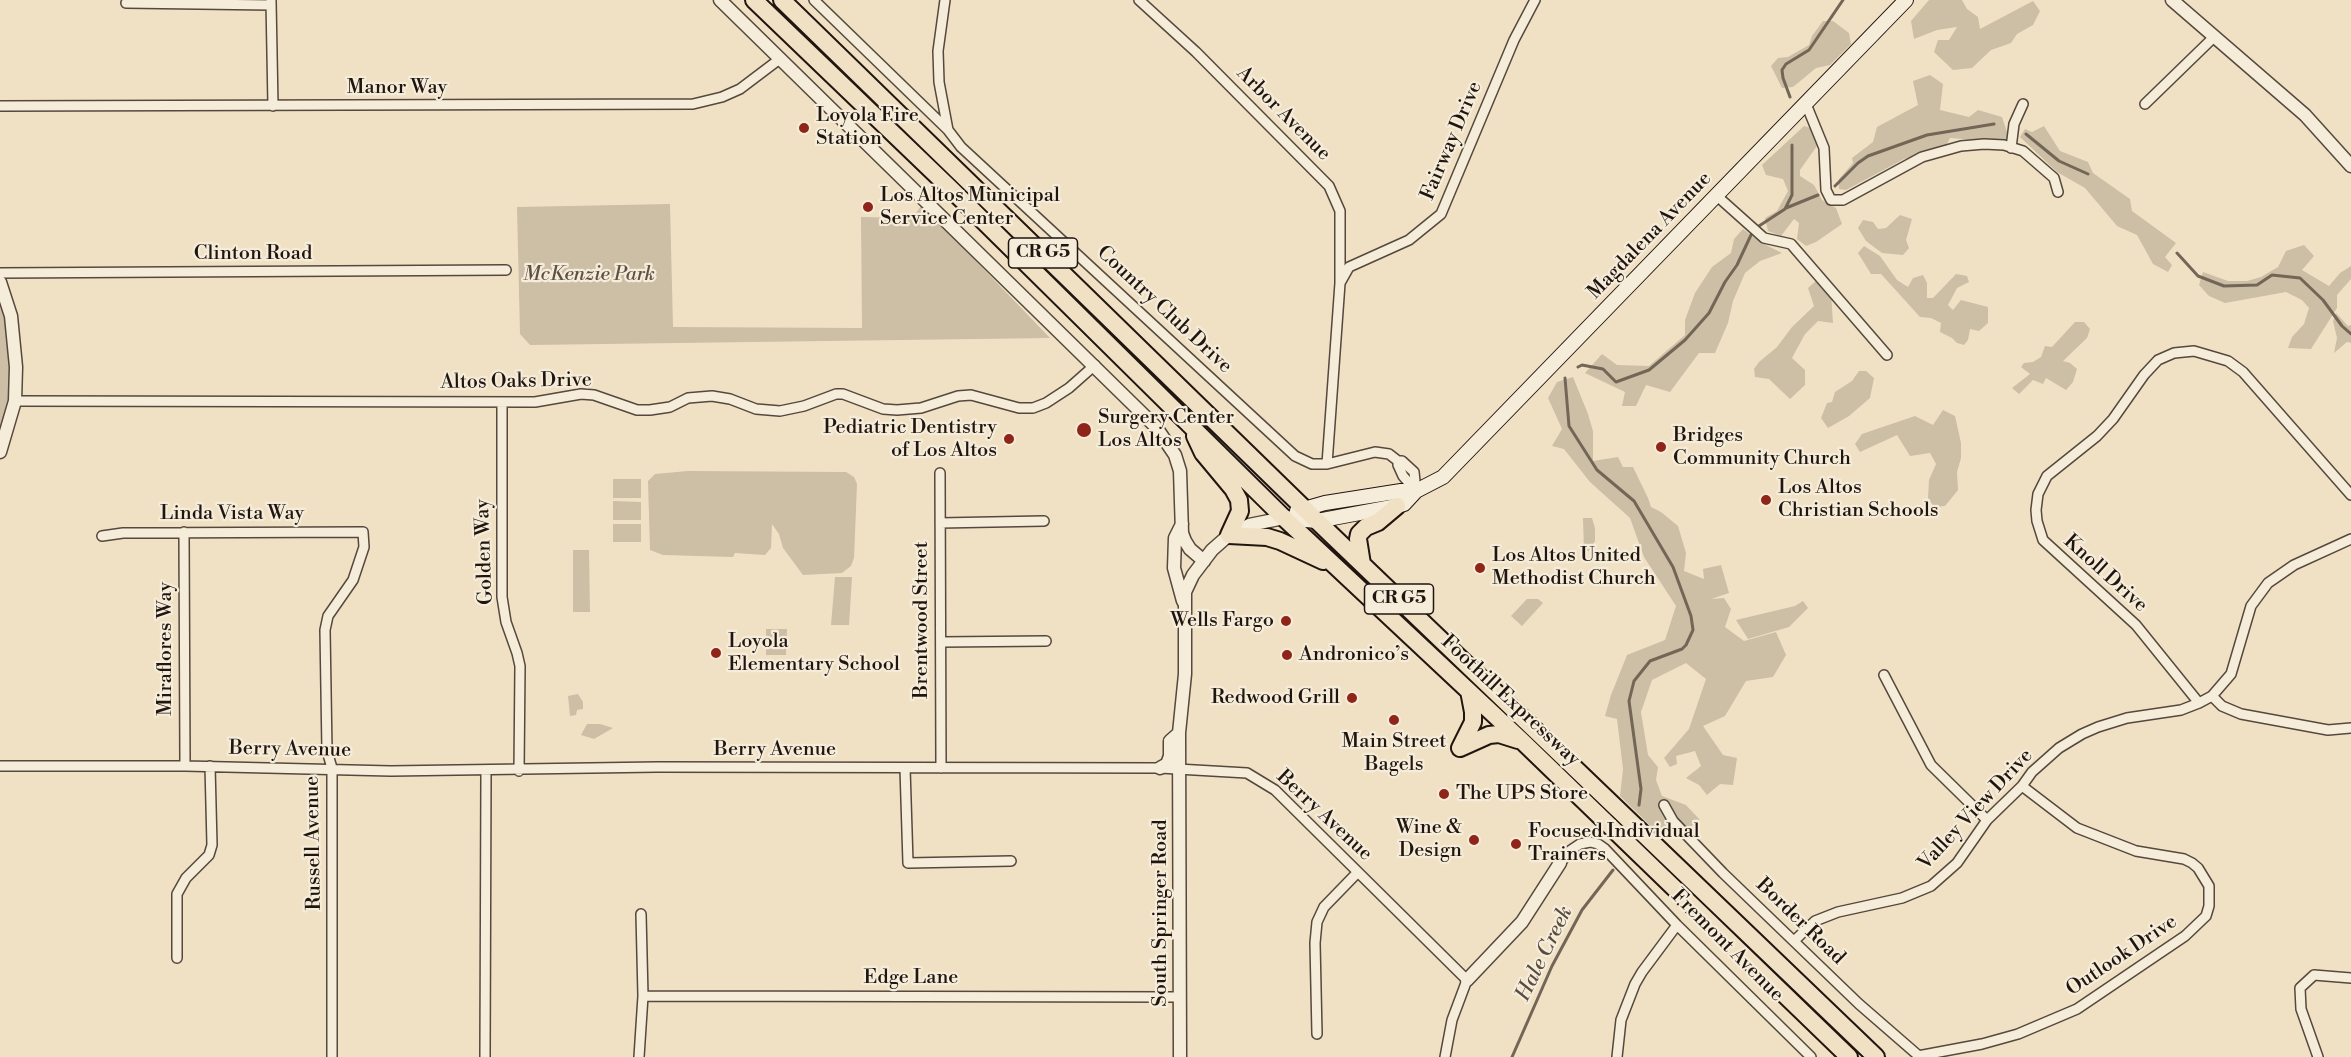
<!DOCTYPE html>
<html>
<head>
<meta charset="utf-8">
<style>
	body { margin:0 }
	canvas { display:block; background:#f0e1c5 }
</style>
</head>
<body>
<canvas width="2351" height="1057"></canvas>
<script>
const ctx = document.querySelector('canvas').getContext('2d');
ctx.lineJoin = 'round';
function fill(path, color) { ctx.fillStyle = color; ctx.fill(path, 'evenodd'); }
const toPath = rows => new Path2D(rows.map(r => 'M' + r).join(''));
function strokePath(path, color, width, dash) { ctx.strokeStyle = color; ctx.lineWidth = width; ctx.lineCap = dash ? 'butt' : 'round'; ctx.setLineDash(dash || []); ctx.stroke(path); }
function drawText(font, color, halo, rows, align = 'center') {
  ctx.font = font + ' "Libre Bodoni",serif'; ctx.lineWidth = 4.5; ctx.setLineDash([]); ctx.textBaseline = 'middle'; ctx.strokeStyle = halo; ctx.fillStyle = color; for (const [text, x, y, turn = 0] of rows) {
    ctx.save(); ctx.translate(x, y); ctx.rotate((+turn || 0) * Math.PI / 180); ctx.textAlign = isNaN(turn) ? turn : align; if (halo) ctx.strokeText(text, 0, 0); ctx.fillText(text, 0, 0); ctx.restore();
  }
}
const green = toPath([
	[1929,0,1962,0,1967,9,1978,17,1980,29,2033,1,2040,11,2033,25,2017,34,2011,43,1991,50,1972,68,1953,70,1934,52,1938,40,1949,40,1957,27,1937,30,1914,39,1911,21],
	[1823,21,1833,21,1849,33,1851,44,1830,65,1816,68,1793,87,1782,88,1771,66,1778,58,1788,57,1809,45,1812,36],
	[1930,75,1943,84,1940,110,1969,117,1978,110,2002,117,2009,138,1994,148,1975,140,1950,138,1944,150,1904,159,1846,190,1839,189,1839,179,1853,163,1852,158,1873,142,1877,127,1918,105,1913,81],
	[1804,126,1814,129,1819,143,1800,170,1800,176,1814,185,1822,200,1836,208,1842,224,1816,242,1806,246,1797,239,1799,223,1794,219,1781,236,1768,231,1765,218,1777,211,1788,191,1783,179,1766,175,1762,165],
	[2044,126,2060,151,2088,162,2093,173,2130,199,2132,211,2176,243,2165,257,2172,265,2168,272,2153,264,2137,235,2117,226,2085,188,2057,172,2020,137,2025,129,2032,132],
	[670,204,673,327,862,328,861,217,912,218,922,205,1050,338,530,345,520,334,517,207],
	[1900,215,1912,219,1906,240,1909,248,1903,255,1882,253,1866,241,1858,228,1863,220,1873,222,1878,229,1886,228],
	[1743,229,1760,242,1782,253,1760,261,1745,273,1733,301,1728,323,1715,353,1699,353,1670,392,1646,385,1636,406,1622,406,1625,392,1585,373,1602,354,1617,365,1649,366,1685,335,1685,320,1695,293,1712,267,1731,253,1734,239],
	[2304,245,2314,256,2302,270,2329,286,2340,273,2351,266,2351,279,2337,295,2337,308,2311,349,2288,348,2292,337,2304,324,2309,308,2302,300,2286,292,2225,303,2209,296,2199,285,2203,272,2228,281,2247,281,2261,277,2278,267,2286,251],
	[1864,246,1880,256,1897,280,1908,287,1913,278,1923,275,1927,283,1927,298,1933,298,1956,274,1967,276,1969,282,1957,288,1948,305,1953,310,1961,300,1988,307,1988,323,1979,331,1970,329,1968,340,1964,345,1957,343,1952,338,1940,332,1941,323,1931,318,1920,317,1881,274,1871,274,1858,253],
	[1817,280,1831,292,1833,323,1818,321,1805,334,1792,358,1805,370,1805,385,1790,399,1769,379,1755,377,1754,369,1759,362,1777,347,1792,327,1814,306,1808,288],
	[0,287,16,350,15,401,0,446],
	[2336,313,2348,326,2351,325,2351,343,2347,342,2334,353,2337,338,2333,321],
	[2075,322,2084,322,2090,329,2087,338,2063,361,2070,363,2077,369,2073,382,2066,390,2046,378,2043,384,2033,380,2019,394,2012,388,2030,374,2021,367,2024,363,2033,362,2041,357,2045,346,2052,347],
	[1859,371,1866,371,1874,378,1870,398,1849,416,1828,428,1821,418,1827,403,1832,402,1835,392,1852,381],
	[1573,377,1588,414,1593,431,1593,461,1618,457,1623,467,1633,467,1648,498,1651,507,1661,512,1678,526,1686,553,1684,571,1704,579,1703,569,1721,565,1729,593,1711,599,1724,598,1731,609,1725,627,1744,641,1776,632,1786,655,1773,677,1746,681,1725,716,1703,726,1723,755,1737,758,1733,785,1720,784,1707,795,1699,785,1686,778,1701,766,1695,751,1676,756,1677,764,1670,767,1664,758,1689,729,1706,679,1686,663,1652,680,1641,712,1648,755,1658,767,1656,780,1662,796,1686,805,1700,820,1683,832,1668,826,1664,839,1620,796,1623,769,1617,719,1605,716,1611,695,1627,655,1665,640,1676,606,1644,557,1630,518,1590,482,1564,449,1552,446,1562,429,1548,398,1557,382],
	[1943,410,1955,416,1961,443,1961,458,1957,472,1958,490,1945,506,1934,507,1928,498,1929,480,1936,464,1930,453,1910,456,1897,435,1860,452,1855,444,1862,434,1915,416,1933,425],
	[688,471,846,472,854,477,857,484,854,558,851,566,842,573,803,575,783,548,779,534,772,524,771,548,765,555,735,553,733,557,663,555,650,550,648,481,655,474],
	[613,479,641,479,641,498,613,498],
	[613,501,641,502,641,520,613,520],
	[1583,518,1592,518,1595,528,1595,541,1589,551,1584,551],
	[613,524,641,524,641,542,613,542],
	[573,550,589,550,590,612,573,612],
	[835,577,852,577,849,625,831,625],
	[1527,599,1538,599,1543,603,1522,626,1511,616],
	[1803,601,1808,608,1789,627,1748,639,1736,620,1795,606],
	[766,629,787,629,786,655,766,655],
	[578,694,583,702,583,709,577,710,576,715,570,716,568,696],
	[587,724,600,724,613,728,594,739,581,735]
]);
const stream = toPath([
	[1790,97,1783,78,1782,70,1786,64,1809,50,1843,0],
	[2026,134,2059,161,2088,174],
	[1835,186,1858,163,1868,156,1927,135,1994,124],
	[1786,208,1818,195],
	[1759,226,1785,209,1792,195,1792,145],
	[2177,253,2198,276,2224,286,2257,285,2272,275,2300,278,2323,300,2342,326,2351,334],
	[1578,367,1582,365,1603,369,1616,382,1649,370,1685,340,1709,313,1725,282,1737,265,1751,235],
	[1565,378,1569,426,1597,470,1634,501,1673,567,1691,616,1693,630,1686,645,1682,649,1650,661,1634,681,1629,701,1641,789,1639,805],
	[1512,1057,1552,966,1582,910,1613,870]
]);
const minor = toPath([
	[814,0,948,130],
	[945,0,938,51,939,82,948,130,961,147,1295,456,1312,464,1327,464,1375,452,1389,454,1398,461,1402,461,1414,472,1416,491],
	[1139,0,1196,52,1329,186,1340,211,1340,283],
	[271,1,273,106],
	[126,3,271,5],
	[1806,104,1824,148,1826,190,1831,200,1843,200,1922,157,1961,146,1984,144,2004,145,2023,151,2054,178,2058,192],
	[2145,104,2215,36],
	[0,106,693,104,722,97,740,89,781,58],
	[2011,148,2014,124,2023,104],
	[1717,196,1764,238,1791,244,1887,355],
	[0,273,506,270],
	[15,401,535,402,581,394,594,395,637,410,650,410,670,407,688,398,712,396,730,399,756,409,780,411,804,406,836,394,843,394,883,409,897,410,921,408,958,396,971,395,1019,408,1033,408,1046,403,1069,388,1095,365],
	[502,402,502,597,506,622,517,653,520,666,519,771],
	[1398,461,1398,465,1403,476,1416,491],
	[1327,464,1340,283,1349,267,1409,240,1441,214,1514,40,1535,0],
	[940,473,941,768],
	[940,523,1044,521],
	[184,532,185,766],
	[102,536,123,533,363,532,364,547,353,580,328,616,325,630,327,751,332,768,332,1057],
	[941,642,1046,641],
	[1884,675,1931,765,1987,820],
	[2212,696,2222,706,2241,714,2328,730,2351,728],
	[2199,703,2136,625,2043,540,2037,521,2036,510,2038,494,2047,476,2097,436,2113,419,2144,375,2158,360,2174,353,2194,351,2228,361,2243,372,2351,495],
	[0,766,185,766,391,771,657,767,1160,768,1247,773,1275,790,1467,980,1452,1020,1445,1057],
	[905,768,908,863,1011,861],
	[1664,805,1673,821,1723,873,1859,1004,1920,1057],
	[1560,863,1571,850,1580,844,1590,842,1598,844,1605,849,1677,925,1811,1057],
	[1795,940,1815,921,1838,912,1902,898,1931,886,1957,863,1987,820,2022,786,2032,772,2059,748,2082,734,2098,727,2127,718,2181,710,2199,703,2212,696,2231,674,2251,606,2268,583,2294,565,2351,539],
	[177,958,177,894,186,878,209,855,212,845,210,766],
	[643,996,1180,997],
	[1317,1034,1315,943,1317,922,1324,907,1358,872],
	[1918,1056,1982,1044,2018,1034,2077,1009,2185,936,2206,916,2209,906,2209,886,2198,868,2192,863,2184,859,2136,851,2077,828,2022,786],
	[485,1057,486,771],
	[639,1057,643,996,641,914],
	[1617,1057,1621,1020,1635,984,1642,972,1677,925],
	[2318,1057,2301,1009,2300,988,2314,975,2351,978]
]);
const tertiary = toPath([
	[720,0,1156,427,1175,455,1180,471,1182,533,1185,541,1190,549,1204,561],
	[2172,0,2305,115,2351,166],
	[0,282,11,316,16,367,15,401,0,452],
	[1182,524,1175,538,1174,568,1183,601],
	[1160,768,1167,764,1170,756,1170,741,1179,733],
	[1467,980,1522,922,1560,863],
	[1180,1057,1179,733,1185,674,1185,592,1193,575,1212,550,1229,535,1249,525,1284,518]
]);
const secondary = toPath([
	[1297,511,1325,503,1401,491,1416,491],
	[1284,518,1317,521,1397,506,1404,504,1416,491,1443,477,1906,0]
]);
const trunk = toPath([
	[754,0,952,190,1284,518,1521,740,1849,1057],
	[782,0,1317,521,1876,1057],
	[1195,436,1203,453,1233,489,1239,500,1240,511,1229,535,1267,537,1280,541,1323,561],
	[1362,564,1358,539,1359,534,1366,527,1378,522,1397,506],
	[1460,748,1489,735,1499,734,1518,740],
	[1460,748,1473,722,1473,712,1469,691]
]);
const markers = [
	[804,128,6,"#8f2418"],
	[868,207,6,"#8f2418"],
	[1084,430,8,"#8f2418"],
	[1009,439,6,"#8f2418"],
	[1661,447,6,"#8f2418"],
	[1766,500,6,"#8f2418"],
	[1480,568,6,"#8f2418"],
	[1286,621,6,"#8f2418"],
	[716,653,6,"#8f2418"],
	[1287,655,6,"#8f2418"],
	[1352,698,6,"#8f2418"],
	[1394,720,6,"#8f2418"],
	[1444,794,6,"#8f2418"],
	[1474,840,6,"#8f2418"],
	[1516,844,6,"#8f2418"]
];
const shields = [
	[1043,253,69],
	[1399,599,69]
];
const shieldNames = [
	["CR G5",1043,253],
	["CR G5",1399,599]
];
const streetNames = [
	["Manor Way",397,88],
	["Arbor Avenue",1283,114,45],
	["Fairway Drive",1452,141,-67],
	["Magdalena Avenue",1650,236,-46],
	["Clinton Road",253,254],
	["Country Club Drive",1164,310,43],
	["Altos Oaks Drive",516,382,-1],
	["Linda Vista Way",232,514],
	["Golden Way",485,552,-92],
	["Knoll Drive",2105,574,42],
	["Brentwood Street",922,620,-90],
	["Miraflores Way",166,649,-90],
	["Foothill Expressway",1510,701,43],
	["Berry Avenue",290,750,1],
	["Berry Avenue",775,750],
	["Valley View Drive",1976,810,-47],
	["Berry Avenue",1324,816,43],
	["Russell Avenue",314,843,-91],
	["South Springer Road",1161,913,-90],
	["Border Road",1800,922,44],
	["Fremont Avenue",1727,946,45],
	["Outlook Drive",2122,956,-34],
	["Edge Lane",911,978]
];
const poiNames = [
	["Loyola Fire",816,116],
	["Station",816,139],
	["Los Altos Municipal",880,196],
	["Service Center",880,219],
	["Surgery Center",1098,418],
	["Los Altos",1098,441],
	["Pediatric Dentistry",997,428,"right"],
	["of Los Altos",997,451,"right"],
	["Bridges",1673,436],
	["Community Church",1673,459],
	["Los Altos",1778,488],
	["Christian Schools",1778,511],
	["Los Altos United",1492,556],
	["Methodist Church",1492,579],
	["Wells Fargo",1274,621,"right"],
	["Loyola",728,642],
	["Elementary School",728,665],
	["Andronico’s",1299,655],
	["Redwood Grill",1340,698,"right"],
	["Main Street",1394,742,"center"],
	["Bagels",1394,765,"center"],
	["The UPS Store",1456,794],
	["Wine &",1462,828,"right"],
	["Design",1462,851,"right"],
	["Focused Individual",1528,832],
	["Trainers",1528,855]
];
const parkNames = [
	["McKenzie Park",589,275]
];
const waterNames = [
	["Hale Creek",1545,954,-64]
];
fill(green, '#cdbea6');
strokePath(stream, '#736657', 3);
strokePath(minor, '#55483d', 12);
strokePath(tertiary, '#55483d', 15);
strokePath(secondary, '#211510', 16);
strokePath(trunk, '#211510', 20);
strokePath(minor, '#f5ecd9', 9);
strokePath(tertiary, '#f5ecd9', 12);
strokePath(secondary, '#f5ecd9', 14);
strokePath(trunk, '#f0e1c5', 16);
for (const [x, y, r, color] of markers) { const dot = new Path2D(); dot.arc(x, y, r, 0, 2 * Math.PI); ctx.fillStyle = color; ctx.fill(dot); strokePath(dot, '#f5ecd9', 2); }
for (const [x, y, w] of shields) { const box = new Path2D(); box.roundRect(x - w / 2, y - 15, w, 30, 4.5); ctx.fillStyle = '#f5ecd9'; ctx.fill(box); strokePath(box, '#211510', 1.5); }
drawText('bold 18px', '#211510', null, shieldNames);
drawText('20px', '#211510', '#f5ecd9', streetNames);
drawText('20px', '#211510', '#f5ecd9', poiNames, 'left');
drawText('italic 20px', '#5d5044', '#f5ecd9', parkNames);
drawText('italic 21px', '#584b40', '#f5ecd9', waterNames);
</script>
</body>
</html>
